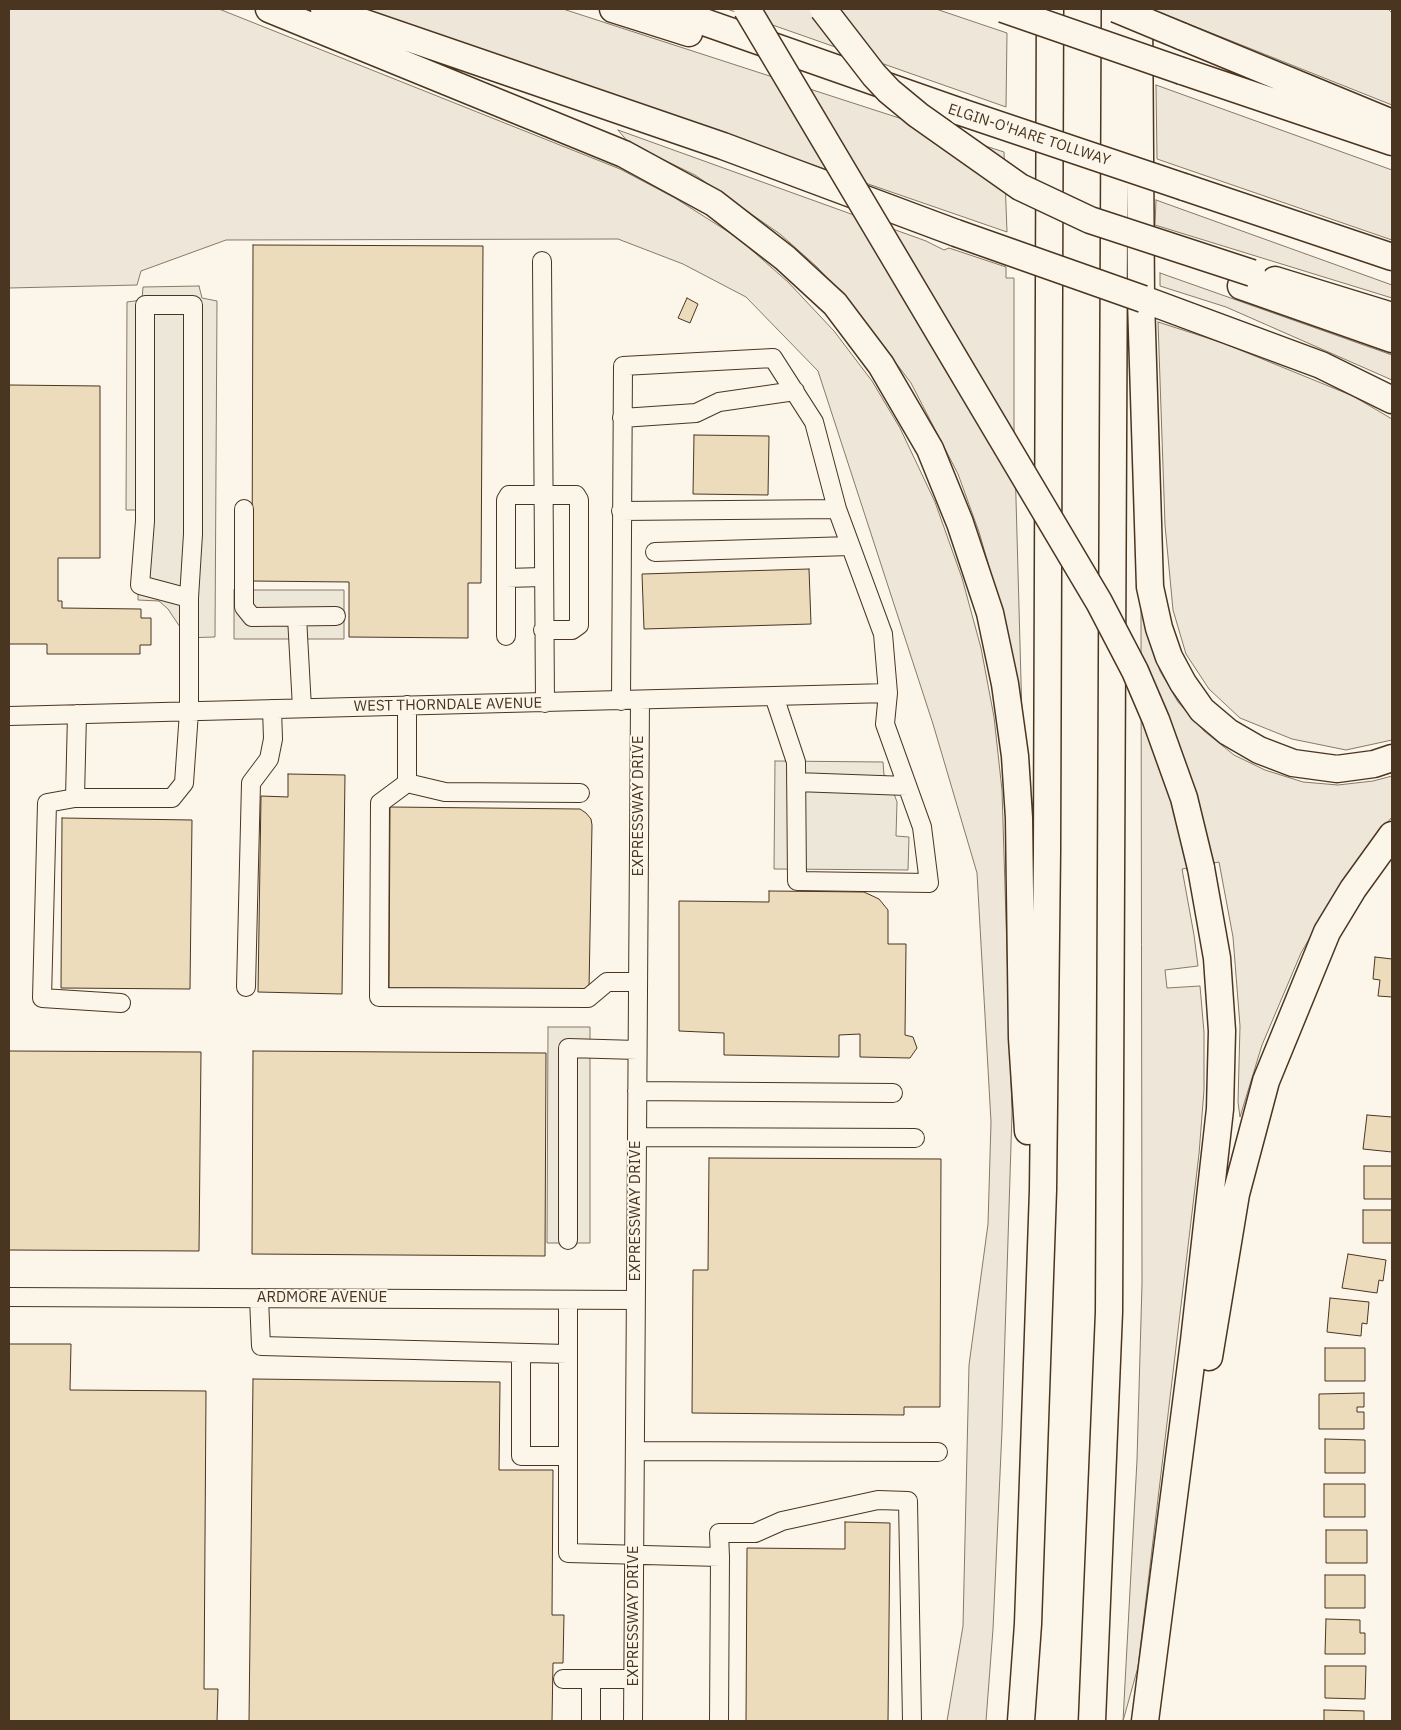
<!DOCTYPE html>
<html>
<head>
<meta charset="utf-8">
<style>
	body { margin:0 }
	#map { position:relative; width:1401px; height:1730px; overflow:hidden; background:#fbf6e9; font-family:"IBM Plex Sans",sans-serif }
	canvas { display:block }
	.frame { position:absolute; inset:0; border:10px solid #4a3520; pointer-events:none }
</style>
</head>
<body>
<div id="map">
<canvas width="1401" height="1730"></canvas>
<div class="frame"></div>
</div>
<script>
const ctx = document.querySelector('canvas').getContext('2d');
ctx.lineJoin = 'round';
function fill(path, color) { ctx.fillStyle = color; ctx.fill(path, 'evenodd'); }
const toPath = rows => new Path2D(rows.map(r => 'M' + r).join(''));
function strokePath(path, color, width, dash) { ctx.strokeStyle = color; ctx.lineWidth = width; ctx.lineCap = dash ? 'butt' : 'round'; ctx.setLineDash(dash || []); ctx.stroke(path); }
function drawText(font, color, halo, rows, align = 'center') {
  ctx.font = font + ' "IBM Plex Sans",sans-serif'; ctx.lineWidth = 4; ctx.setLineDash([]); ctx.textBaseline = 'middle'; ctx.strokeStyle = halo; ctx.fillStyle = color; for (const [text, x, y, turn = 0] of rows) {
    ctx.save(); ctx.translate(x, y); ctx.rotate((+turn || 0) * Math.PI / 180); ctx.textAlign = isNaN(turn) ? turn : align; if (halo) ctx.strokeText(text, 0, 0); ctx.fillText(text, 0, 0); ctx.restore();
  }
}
const green = toPath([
	[9,9,219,9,620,169,675,198,738,238,788,282,834,331,872,381,900,428,935,502,962,578,981,648,994,717,1002,790,1012,1113,1002,1430,993,1629,986,1721,947,1721,963,1626,969,1365,988,1224,991,1122,977,873,933,724,818,371,746,297,683,264,618,239,226,240,141,271,137,285,9,288,9,9],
	[362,9,563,9,1004,152,1007,232,362,9],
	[727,9,936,9,1007,33,1006,107,727,9],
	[1151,9,1388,9,1392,13,1392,105,1151,9],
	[1156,85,1392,170,1392,240,1157,159,1156,85],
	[618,130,926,241,944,250,949,248,1006,267,1006,278,1014,278,1014,426,1022,717,1001,608,979,532,958,474,911,383,850,302,816,266,780,234,695,175,629,143,618,130],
	[1156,200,1392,285,1392,298,1155,225,1156,200],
	[1160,273,1392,355,1392,380,1226,307,1160,286,1160,273],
	[1158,322,1223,343,1353,396,1392,419,1392,740,1346,750,1292,739,1240,718,1209,689,1186,654,1173,610,1165,525,1158,322],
	[1141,605,1160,671,1178,702,1204,731,1234,755,1265,770,1303,782,1338,785,1373,781,1392,776,1392,817,1380,831,1335,894,1301,953,1262,1045,1240,1117,1238,1102,1240,1026,1233,937,1219,862,1182,869,1194,935,1198,966,1165,970,1167,988,1200,986,1204,1032,1204,1090,1199,1154,1138,1667,1123,1721,1137,1460,1142,1284,1141,605]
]);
const parking = toPath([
	[199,286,202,298,217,301,215,637,181,638,180,627,168,609,159,601,138,600,139,510,126,510,127,302,142,300,143,287,199,286],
	[234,590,344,590,344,639,234,639,234,590],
	[775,761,883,762,884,775,888,777,897,802,896,836,909,837,908,870,774,869,775,761],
	[548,1027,590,1027,590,1243,547,1243,548,1027]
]);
const building = toPath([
	[253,245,483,246,481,583,468,583,468,638,349,637,349,582,252,581,253,245],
	[687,298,698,304,690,323,678,318,687,298],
	[9,385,100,386,100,558,58,558,58,601,62,601,62,608,141,609,141,618,151,618,151,645,140,645,140,654,47,654,47,644,9,644,9,385],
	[694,435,769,436,768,495,693,494,694,435],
	[809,569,811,624,644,629,642,574,809,569],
	[288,774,345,775,342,994,258,992,261,796,288,797,288,774],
	[390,807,580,809,586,813,591,819,592,825,589,989,389,988,390,807],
	[62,818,192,820,190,989,61,988,62,818],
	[769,891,864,892,879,899,888,910,888,944,906,944,905,1035,913,1037,917,1048,910,1058,860,1057,860,1034,839,1035,839,1057,724,1055,724,1033,679,1031,679,901,769,902,769,891],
	[1375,957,1392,959,1392,997,1378,996,1380,980,1373,979,1375,957],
	[9,1051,201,1052,199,1251,9,1250,9,1051],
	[253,1051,546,1053,545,1256,252,1254,253,1051],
	[1367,1115,1392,1117,1392,1152,1363,1149,1367,1115],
	[709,1158,941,1159,940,1407,904,1407,904,1415,692,1413,693,1270,708,1270,709,1158],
	[1364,1166,1392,1166,1392,1199,1364,1199,1364,1166],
	[1363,1210,1392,1210,1392,1243,1363,1243,1363,1210],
	[1348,1254,1386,1260,1383,1281,1379,1280,1377,1293,1342,1288,1348,1254],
	[1330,1298,1369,1302,1367,1324,1362,1323,1361,1336,1327,1332,1330,1298],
	[9,1344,71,1344,70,1390,206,1391,204,1689,218,1689,217,1721,9,1721,9,1344],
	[1325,1348,1365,1348,1365,1381,1325,1381,1325,1348],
	[253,1379,500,1382,499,1470,553,1470,552,1615,564,1615,563,1663,553,1663,552,1721,249,1721,253,1379],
	[1364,1393,1364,1407,1357,1407,1357,1412,1364,1412,1364,1429,1319,1429,1319,1394,1364,1393],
	[1325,1439,1365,1440,1365,1473,1325,1473,1325,1439],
	[1324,1484,1365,1484,1365,1517,1324,1517,1324,1484],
	[845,1522,890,1523,888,1721,746,1721,747,1548,845,1549,845,1522],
	[1326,1530,1367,1530,1367,1563,1326,1563,1326,1530],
	[1325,1575,1365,1575,1365,1608,1325,1608,1325,1575],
	[1326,1619,1360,1620,1360,1633,1365,1633,1365,1654,1325,1654,1326,1619],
	[1325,1666,1366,1666,1365,1699,1325,1698,1325,1666],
	[1324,1710,1364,1711,1364,1721,1324,1721,1324,1710]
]);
const minor = toPath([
	[542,261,545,703],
	[622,418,696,413,719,402,795,391],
	[244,509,244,607,252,617,336,616],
	[621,511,837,509],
	[655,552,850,546],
	[506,578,543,577],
	[297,617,302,708],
	[506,636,506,500,509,495,576,495,579,500,579,625,572,630,543,630],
	[621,701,623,366,773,358,814,422,837,509,883,634,888,693,885,724,922,827,929,883,797,881,796,762,774,696],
	[407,705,407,783,380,803,379,997,588,998,607,982,638,982],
	[77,714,75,798,47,803,42,998,121,1003],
	[9,716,888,693],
	[796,782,907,786],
	[407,783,445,792,580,793],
	[75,798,172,798,184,783,189,712,189,598,193,534,193,305,145,305,145,521,140,585,189,598],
	[246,987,251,783,269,759,273,739,272,709],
	[637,1091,893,1093],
	[637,1137,915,1138],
	[568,1240,568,1048,637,1050],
	[9,1297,636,1300],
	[259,1298,261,1346,567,1354],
	[521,1354,521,1456,568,1456,568,1300],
	[635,1451,938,1452],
	[568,1456,568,1553,720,1557,719,1721],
	[720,1557,719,1533,755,1533,782,1521,878,1500,908,1501,912,1721],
	[563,1679,633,1679],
	[591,1721,591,1679],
	[633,1721,640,701]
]);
const highway = toPath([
	[269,9,624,154,714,203,785,258,835,304,881,365,930,449,960,523,990,613,1005,684,1015,756,1019,818,1022,1038,1028,1131],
	[324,9,723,146,956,233],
	[613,9,689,33],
	[667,9,961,112],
	[1139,9,1141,300,1150,587,1159,628,1169,657,1183,683,1202,710,1228,732,1259,750,1293,763,1337,769,1374,764,1392,758],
	[1181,36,1392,123],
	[1182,71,1392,142],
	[1184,187,1392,257],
	[1275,280,1392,316],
	[1241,286,1392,339],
	[1143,299,1321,365,1392,400],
	[1209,1357,1236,1194,1266,1081,1327,932,1353,889,1392,835],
	[1021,1721,1028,1624,1043,1190,1047,852,1050,9],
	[1092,1721,1109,1312,1115,9],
	[1145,1721,1194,1341,1220,1109,1222,1031,1217,958,1201,868]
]);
const highwayBridge = toPath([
	[747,9,1099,602,1135,671,1156,720,1184,798,1201,868],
	[823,9,874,75,889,91,918,115,1020,187,1090,220,1252,273],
	[1003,9,1182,71],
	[1116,9,1181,36],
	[961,112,1184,187],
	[956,233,1143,299]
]);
const streetNames = [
	["ELGIN-O'HARE TOLLWAY",1029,135,18],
	["WEST THORNDALE AVENUE",448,705,-1],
	["EXPRESSWAY DRIVE",639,806,-90],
	["EXPRESSWAY DRIVE",636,1211,-90],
	["ARDMORE AVENUE",322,1298],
	["EXPRESSWAY DRIVE",634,1616,-90]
];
fill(green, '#ede6d9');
strokePath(green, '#887966', 1);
fill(parking, '#ede7d9');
strokePath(parking, '#887966', 1);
fill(building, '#ecdcbc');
strokePath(building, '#4a3520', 1);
strokePath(minor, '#4a3520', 20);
strokePath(highway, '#4a3520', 29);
strokePath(minor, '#fbf6e9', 18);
strokePath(highway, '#fbf6e9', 26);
strokePath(highwayBridge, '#4a3520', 29, []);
strokePath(highwayBridge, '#fbf6e9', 26);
drawText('15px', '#4a3520', '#fbf6e9', streetNames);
</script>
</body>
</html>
